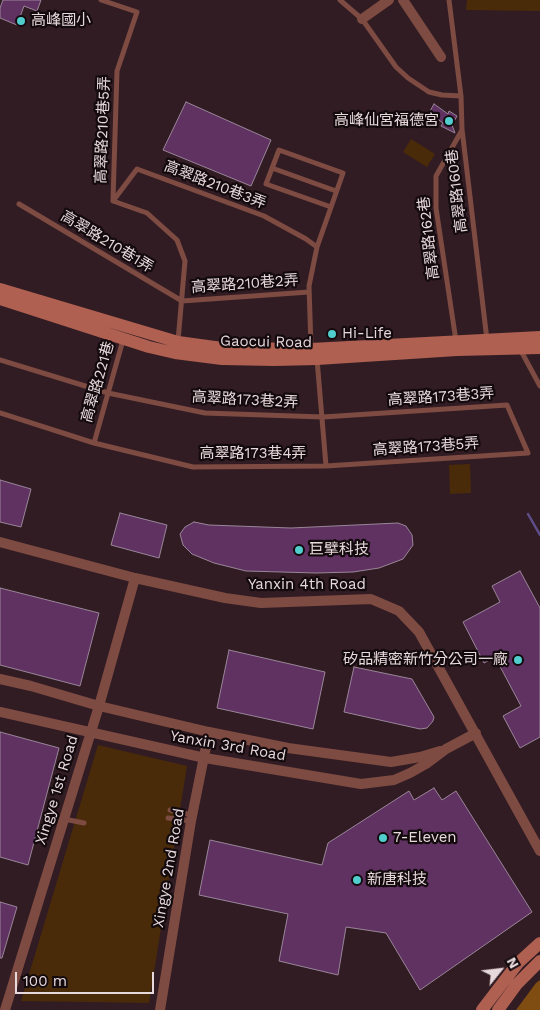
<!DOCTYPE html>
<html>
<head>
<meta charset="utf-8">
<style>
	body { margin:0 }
	#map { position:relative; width:540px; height:1010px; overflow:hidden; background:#321c23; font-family:"Work Sans",sans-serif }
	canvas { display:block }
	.north { position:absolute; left:475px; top:945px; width:50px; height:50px; -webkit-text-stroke:4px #130a0d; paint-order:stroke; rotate:61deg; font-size:14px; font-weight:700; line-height:20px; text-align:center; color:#e7d8dc }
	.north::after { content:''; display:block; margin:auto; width:18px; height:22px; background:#e7d8dc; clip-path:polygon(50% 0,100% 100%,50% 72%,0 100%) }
	.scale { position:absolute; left:15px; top:972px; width:139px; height:22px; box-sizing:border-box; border:2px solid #e7d8dc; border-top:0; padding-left:6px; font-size:15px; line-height:18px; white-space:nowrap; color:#e7d8dc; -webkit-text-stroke:4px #130a0d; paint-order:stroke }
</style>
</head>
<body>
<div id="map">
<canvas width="540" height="1010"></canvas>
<div class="north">N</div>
<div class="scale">100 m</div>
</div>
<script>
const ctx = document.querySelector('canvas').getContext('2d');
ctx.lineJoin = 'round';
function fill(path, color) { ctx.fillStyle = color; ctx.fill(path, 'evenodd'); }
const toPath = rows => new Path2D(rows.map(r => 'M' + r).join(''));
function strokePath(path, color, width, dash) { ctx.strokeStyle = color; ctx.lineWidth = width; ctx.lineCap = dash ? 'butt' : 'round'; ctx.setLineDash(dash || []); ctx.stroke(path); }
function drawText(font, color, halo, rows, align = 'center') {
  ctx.font = font + ' "Work Sans","Noto Sans TC",sans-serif'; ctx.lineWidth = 4.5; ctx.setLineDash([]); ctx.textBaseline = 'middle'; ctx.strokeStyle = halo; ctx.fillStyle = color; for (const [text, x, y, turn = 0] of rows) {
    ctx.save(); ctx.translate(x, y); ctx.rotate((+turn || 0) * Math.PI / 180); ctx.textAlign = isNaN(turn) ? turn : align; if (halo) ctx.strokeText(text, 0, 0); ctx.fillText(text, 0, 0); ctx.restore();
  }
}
const green = toPath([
	[467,0,540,0,540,11,466,10],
	[411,139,435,154,427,167,403,152],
	[470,464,471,493,450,494,449,465],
	[98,745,187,766,149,1003,21,1001]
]);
const forest = toPath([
	[540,980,540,1010,516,1010,536,983]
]);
const stream = toPath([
	[528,514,540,535]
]);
const building = toPath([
	[3,0,41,0,37,11,24,6,17,25,0,18,0,8,3,0],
	[186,102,271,140,251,186,163,150,186,102],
	[434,104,448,114,449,111,457,116,452,125,455,133,441,126,443,123,429,113,434,104],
	[0,480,31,489,21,527,0,522,0,480],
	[120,513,167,525,159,558,111,545,120,513],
	[194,522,209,525,291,528,398,523,406,526,412,535,413,545,403,559,379,568,353,572,316,573,246,571,214,563,192,554,183,545,180,534,185,527,194,522],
	[520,571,540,608,540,737,520,748,503,716,521,706,495,657,484,663,463,622,500,602,492,586,520,571],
	[0,588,99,613,80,686,0,665,0,588],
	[229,650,325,672,313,729,217,708,229,650],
	[354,667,412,679,434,717,433,721,427,728,420,729,344,712,354,667],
	[0,732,59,748,28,865,0,857,0,732],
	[434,788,442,800,456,791,532,912,420,990,386,933,346,927,338,975,279,961,288,914,199,895,210,840,322,865,328,843,409,791,414,800,434,788],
	[0,902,17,907,2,958,0,958,0,902]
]);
const lane = toPath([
	[101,0,137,12,117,71,113,200],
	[340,0,362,19,396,67,408,78,429,92,442,95,461,96],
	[449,0,461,96,462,129,487,340],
	[272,168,336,191],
	[113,201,137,169,264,216,306,239,317,247],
	[113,201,147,213,177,240,185,261,178,341],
	[19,204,182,301,309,292],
	[456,341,436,208,436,176,462,130],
	[311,347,309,286,317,247,343,173,279,150,266,184,331,207],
	[520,349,540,386],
	[317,359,326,466],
	[0,360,108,393,205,413,323,417,507,405,528,453,326,466,193,467,94,443,0,413],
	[94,443,123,340],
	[170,810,192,815],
	[168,818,191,821],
	[64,819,84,823]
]);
const street = toPath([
	[403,0,441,57],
	[362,19,389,0],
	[0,542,135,578,225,598,261,603,371,599,399,611,419,632,540,851],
	[0,679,31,686,99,706,209,732,288,748,391,762,420,757,440,751],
	[0,712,205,758,361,784,394,780,410,773,426,764,446,749,476,733],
	[5,1010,99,706,135,578],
	[160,1010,191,821,209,732]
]);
const secondary = toPath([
	[0,289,178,342,222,348,311,349,540,337],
	[0,299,149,347,175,353,222,359,274,360,317,359,457,350,540,348],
	[482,1010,518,963,540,943],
	[498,1010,517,984,540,961]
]);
const markers = [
	[21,21,5,"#52cdce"],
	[449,121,5,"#52cdce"],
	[332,334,5,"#52cdce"],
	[299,550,5,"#52cdce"],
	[518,660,5,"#52cdce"],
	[383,838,5,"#52cdce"],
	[357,880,5,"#52cdce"]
];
const poiNames = [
	["高峰國小",31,21],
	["高峰仙宮福德宮",439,121,"right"],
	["Hi-Life",342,334],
	["巨擘科技",309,550],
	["矽品精密新竹分公司一廠",508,660,"right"],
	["7-Eleven",393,838],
	["新唐科技",367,880]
];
const streetNames = [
	["高翠路210巷5弄",103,130,-88],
	["高翠路210巷3弄",215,185,21],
	["高翠路160巷",457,191,-97],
	["高翠路162巷",429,238,-97],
	["高翠路210巷1弄",107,242,31],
	["高翠路210巷2弄",245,284,-4],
	["Gaocui Road",266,342,1],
	["高翠路221巷",98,382,-74],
	["高翠路173巷3弄",441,397,-4],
	["高翠路173巷2弄",245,400,3],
	["高翠路173巷5弄",426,447,-4],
	["高翠路173巷4弄",253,454],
	["Yanxin 4th Road",307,585],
	["Yanxin 3rd Road",228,746,10],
	["Xingye 1st Road",57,790,-73],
	["Xingye 2nd Road",169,868,-80]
];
fill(green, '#4a2b09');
fill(forest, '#7f4c12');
strokePath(stream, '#5e4f8c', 2.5);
fill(building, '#603262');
strokePath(building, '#998699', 1);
strokePath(lane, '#7d4b42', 5);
strokePath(street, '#7d4b42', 10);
strokePath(secondary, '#af6051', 12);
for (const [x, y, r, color] of markers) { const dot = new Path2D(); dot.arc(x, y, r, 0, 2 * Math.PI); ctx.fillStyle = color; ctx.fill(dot); strokePath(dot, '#130a0d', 2); }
drawText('15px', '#e7d8dc', '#130a0d', poiNames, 'left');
drawText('15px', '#e7d8dc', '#130a0d', streetNames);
</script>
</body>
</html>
